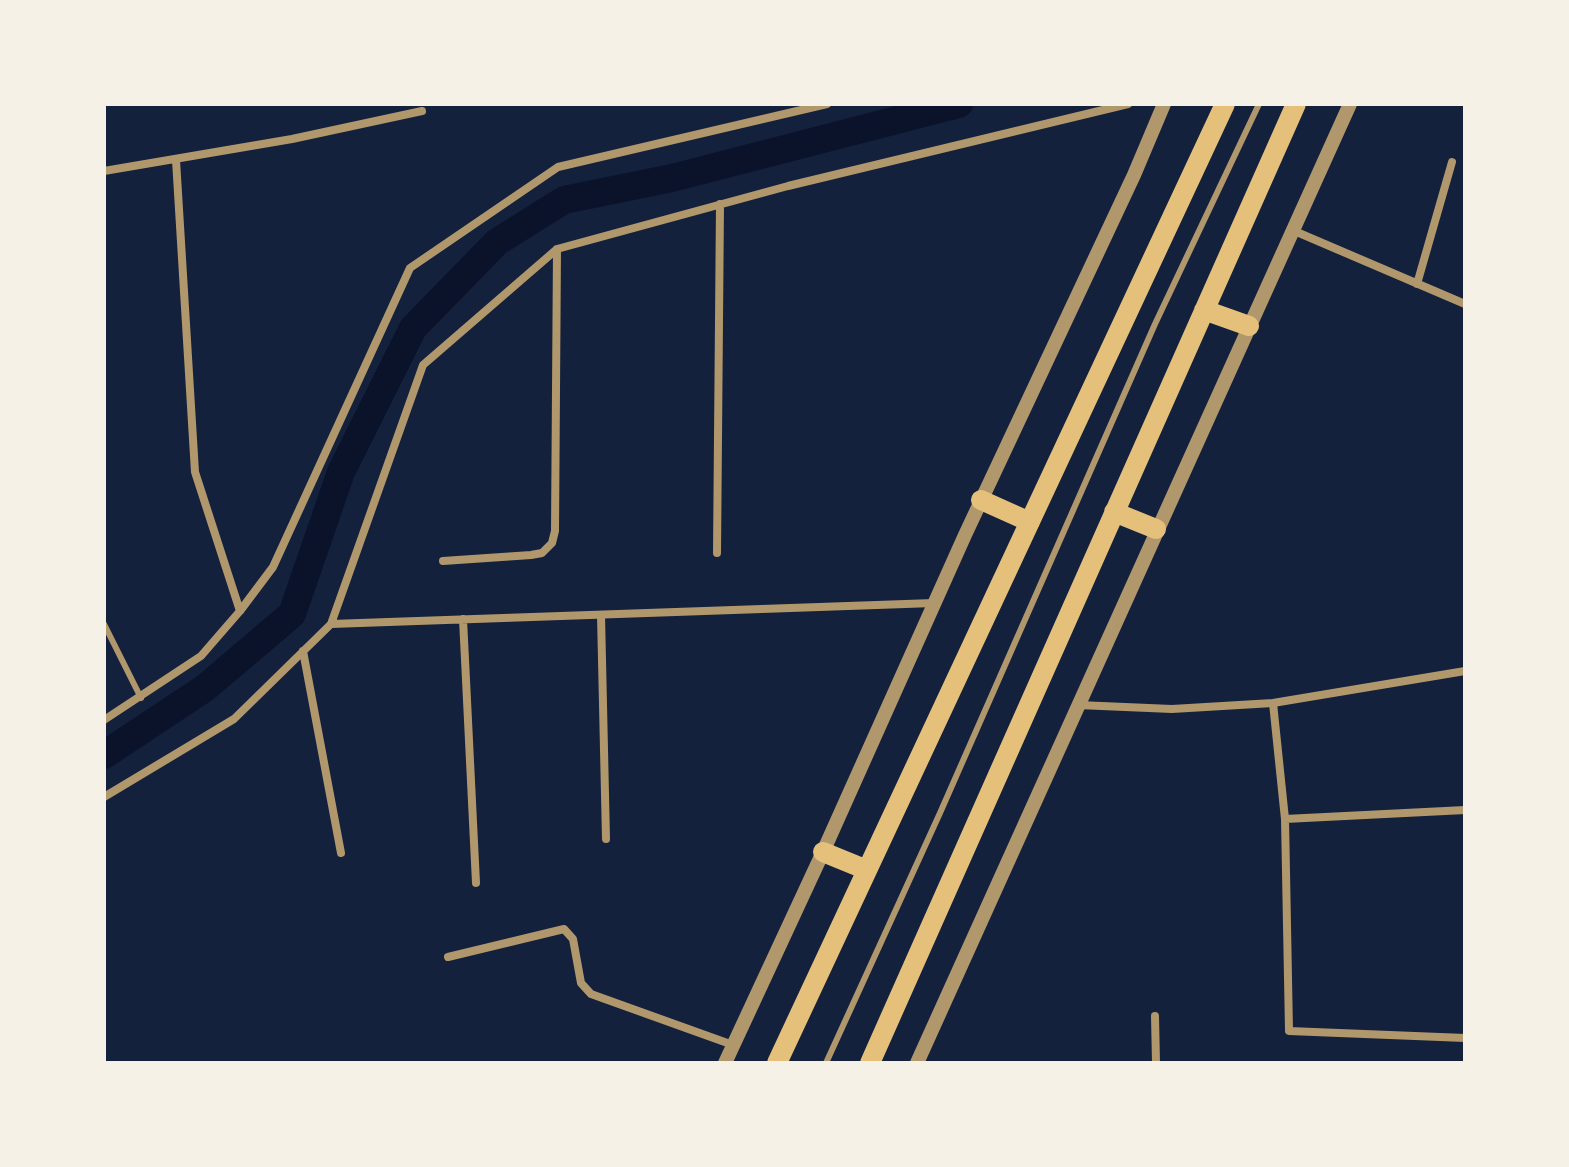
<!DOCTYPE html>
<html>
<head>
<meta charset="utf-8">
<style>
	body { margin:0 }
	#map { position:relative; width:1569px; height:1167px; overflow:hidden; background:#14213d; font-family:Montserrat,sans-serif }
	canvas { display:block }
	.frame { position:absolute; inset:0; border:106px solid #f6f1e7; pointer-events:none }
</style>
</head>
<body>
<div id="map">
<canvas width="1569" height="1167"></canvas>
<div class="frame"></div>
</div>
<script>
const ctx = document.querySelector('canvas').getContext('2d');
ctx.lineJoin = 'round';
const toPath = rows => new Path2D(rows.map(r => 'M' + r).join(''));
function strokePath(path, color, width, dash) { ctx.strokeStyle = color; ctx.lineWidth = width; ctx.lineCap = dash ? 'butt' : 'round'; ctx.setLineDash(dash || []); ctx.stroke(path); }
const canal = toPath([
	[104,755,205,688,292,614,341,472,413,328,497,242,564,200,672,178,959,104]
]);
const service = toPath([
	[104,624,141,698],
	[826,1063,940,813,1155,324,1259,104]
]);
const minor = toPath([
	[176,160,195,472,240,611],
	[104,171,292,139,422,111],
	[1292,230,1465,304],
	[1417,284,1452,162],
	[717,553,720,204],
	[443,561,531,555,542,553,552,543,555,531,557,249],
	[601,615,606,839],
	[463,619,476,883],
	[331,624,423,365,557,249,788,186,1128,104],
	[303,651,341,853],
	[1273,703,1285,819,1289,1031,1465,1038],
	[1078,705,1172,709,1273,703,1465,671],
	[104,720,201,656,240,611,273,567,410,268,558,167,827,104],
	[104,797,234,719,331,624,934,603],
	[1285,819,1465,810],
	[448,957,564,929,573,939,581,983,591,994,733,1045],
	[1155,1016,1156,1063]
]);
const tertiary = toPath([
	[725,1063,823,852,965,535,1134,175,1164,104],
	[917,1063,1350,104]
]);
const primary = toPath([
	[1204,310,1249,326],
	[981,500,1030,522],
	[1114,512,1156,529],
	[823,852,867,870],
	[777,1063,1225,104],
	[870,1063,1296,104]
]);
strokePath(canal, '#0b132b', 28);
strokePath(service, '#b1986c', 6);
strokePath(minor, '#b1986c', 8);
strokePath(tertiary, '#b1986c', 14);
strokePath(primary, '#e5c07b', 20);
</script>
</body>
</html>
